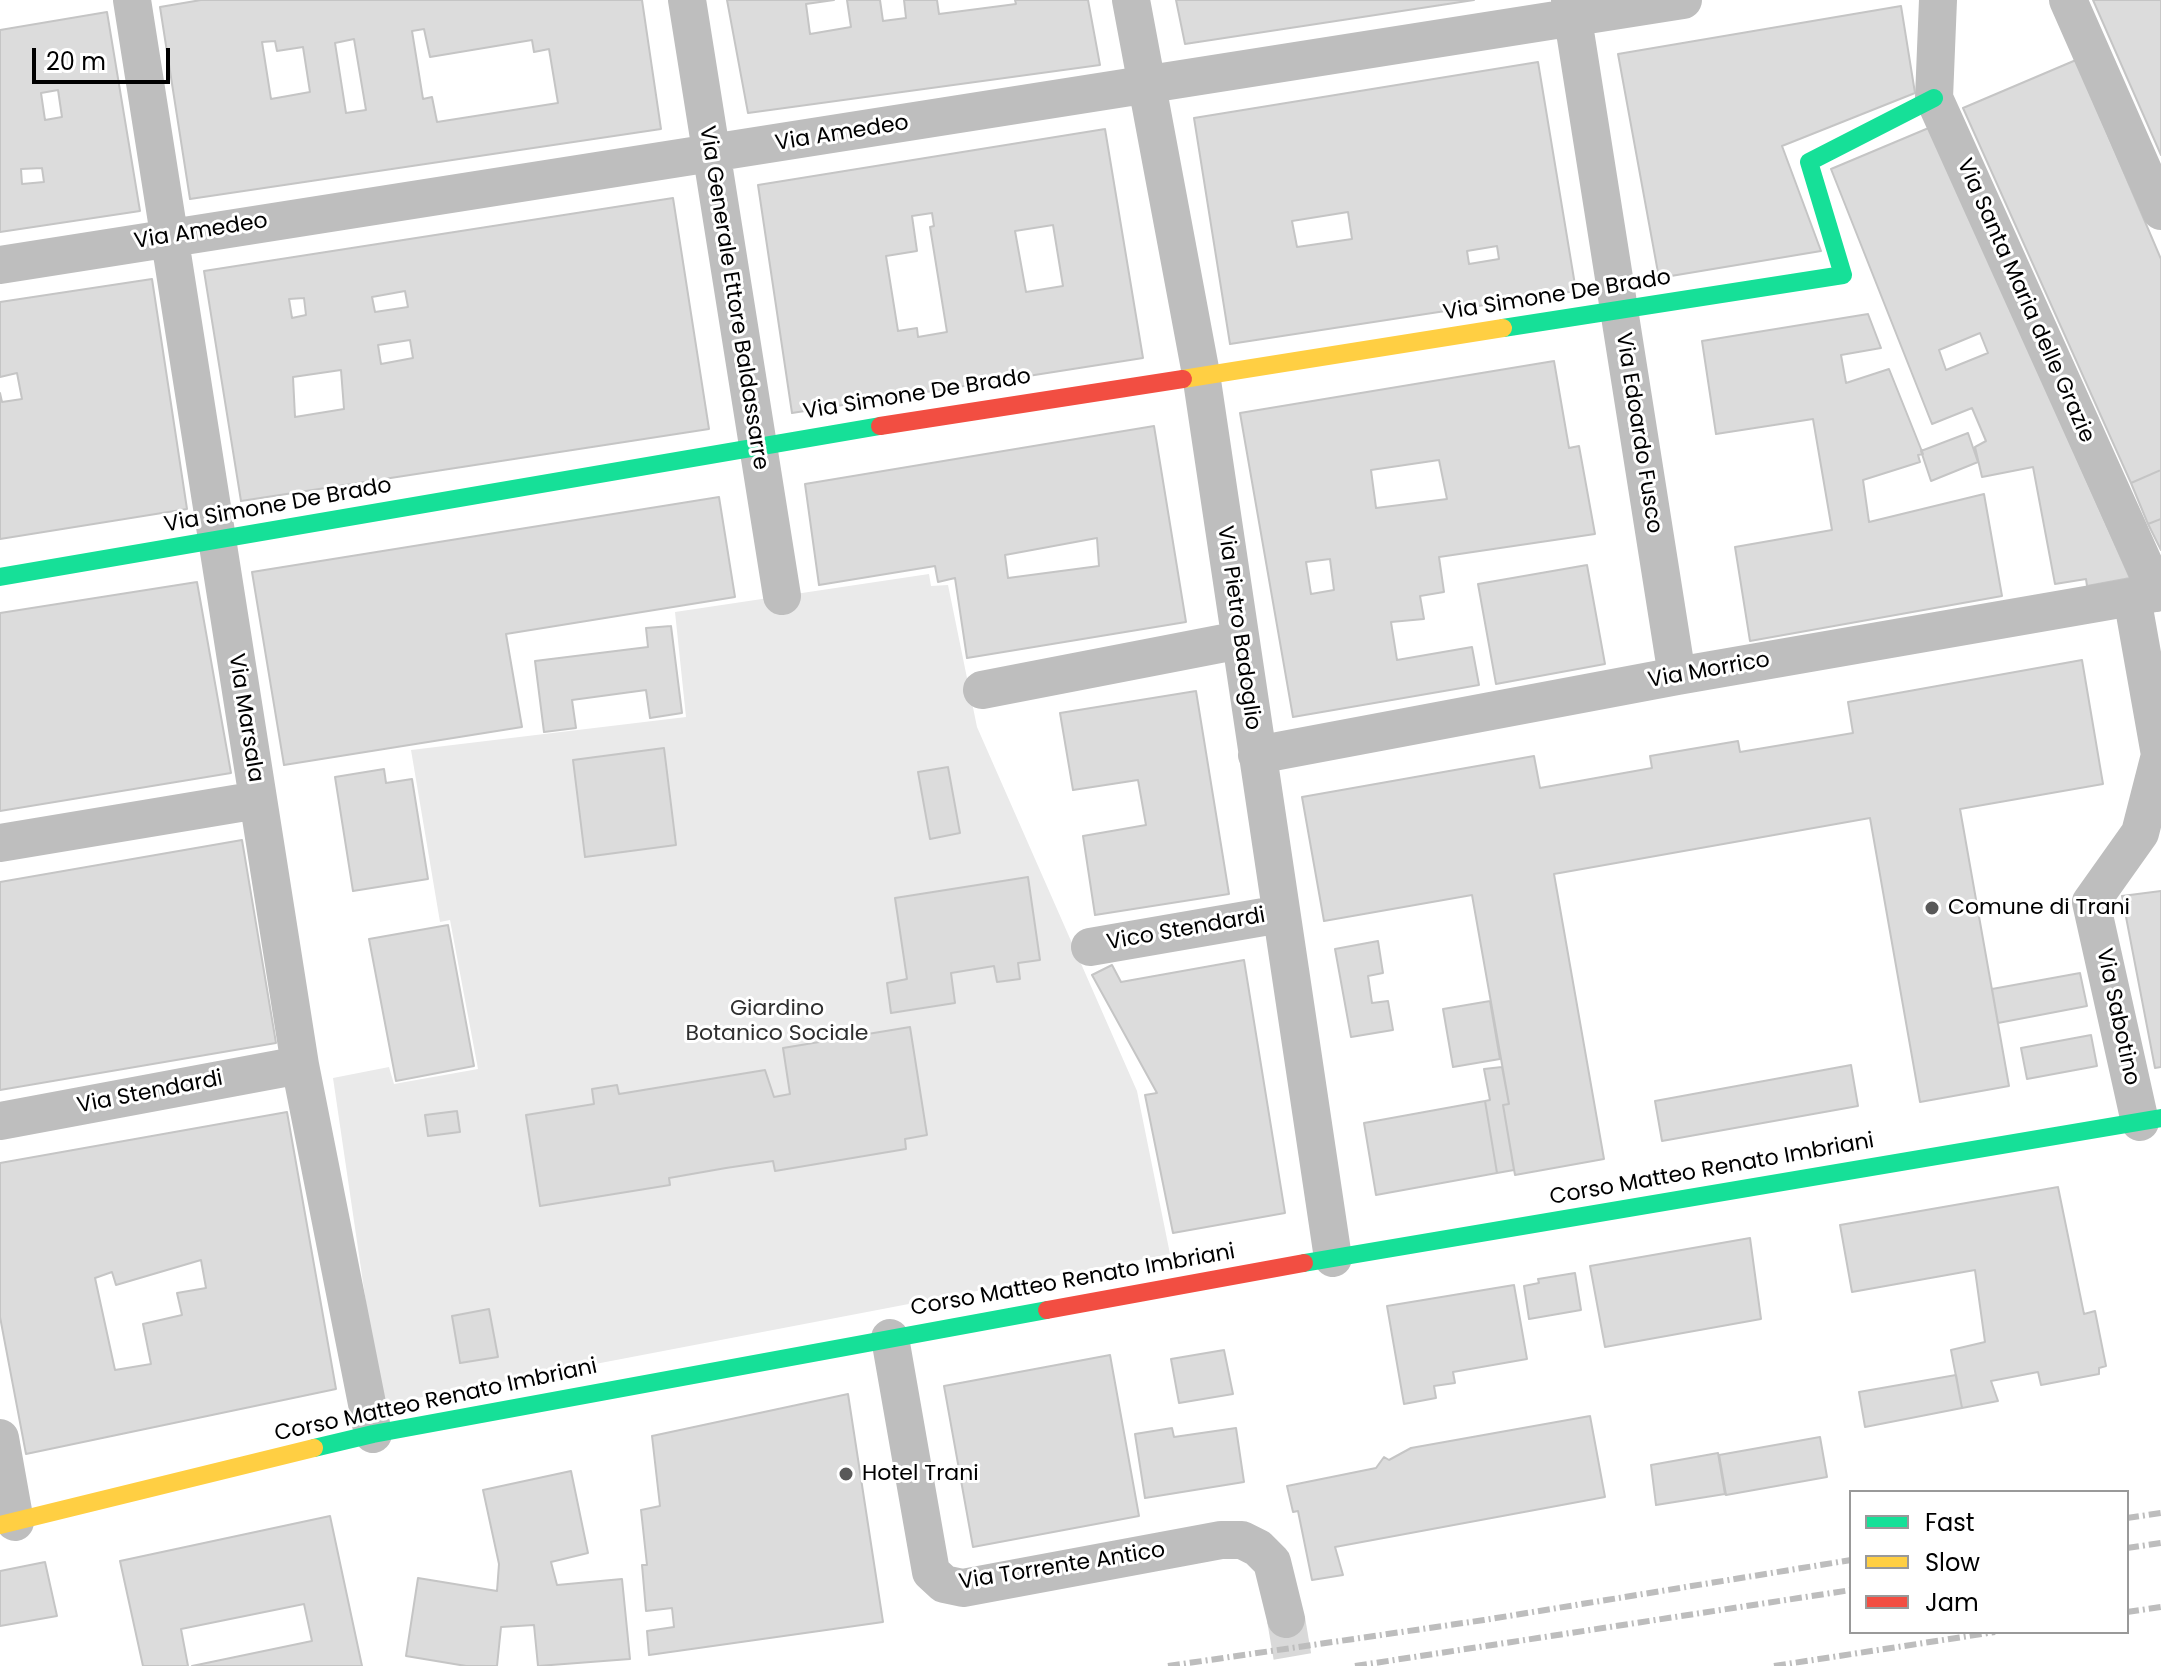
<!DOCTYPE html>
<html>
<head>
<meta charset="utf-8">
<style>
	body { margin:0 }
	#map { position:relative; width:2161px; height:1666px; overflow:hidden; background:#fff; font-family:Poppins,sans-serif }
	canvas { display:block }
	.legend { position:absolute; left:1849px; top:1490px; width:280px; height:144px; box-sizing:border-box; background:#fff; border:2px solid #999; margin:0; padding:10px 14px; list-style:none; font-size:24px; color:#000 }
	.legend li { display:flex; align-items:center; gap:16px; height:40px }
	.legend b { width:40px; border:2px solid #999 }
	.scale { position:absolute; left:32px; top:48px; width:138px; height:36px; box-sizing:border-box; border:4px solid #000; border-top:0; padding-left:10px; font-size:24px; line-height:28px; white-space:nowrap; color:#000; -webkit-text-stroke:6px #fff; paint-order:stroke }
</style>
</head>
<body>
<div id="map">
<canvas width="2161" height="1666"></canvas>
<ul class="legend">
<li><b style="height:10px;background:#16e098"></b>Fast</li>
<li><b style="height:10px;background:#ffcf43"></b>Slow</li>
<li><b style="height:10px;background:#f24e42"></b>Jam</li>
</ul>
<div class="scale">20 m</div>
</div>
<script>
const ctx = document.querySelector('canvas').getContext('2d');
ctx.lineJoin = 'round';
function fill(path, color) { ctx.fillStyle = color; ctx.fill(path, 'evenodd'); }
const toPath = rows => new Path2D(rows.map(r => 'M' + r).join(''));
function strokePath(path, color, width, dash) { ctx.strokeStyle = color; ctx.lineWidth = width; ctx.lineCap = dash ? 'butt' : 'round'; ctx.setLineDash(dash || []); ctx.stroke(path); }
function drawText(font, color, halo, rows, align = 'center') {
  ctx.font = font + ' Poppins,sans-serif'; ctx.lineWidth = 6; ctx.setLineDash([]); ctx.textBaseline = 'middle'; ctx.strokeStyle = halo; ctx.fillStyle = color; for (const [text, x, y, turn = 0] of rows) {
    ctx.save(); ctx.translate(x, y); ctx.rotate((+turn || 0) * Math.PI / 180); ctx.textAlign = isNaN(turn) ? turn : align; if (halo) ctx.strokeText(text, 0, 0); ctx.fillText(text, 0, 0); ctx.restore();
  }
}
const green = toPath([
	[929,574,931,586,948,585,977,727,1137,1091,1170,1254,381,1405,333,1078,389,1067,394,1084,478,1069,450,920,440,922,411,750,686,717,675,612]
]);
const building = toPath([
	[201,0,642,0,661,129,190,199,160,7,201,0],
	[424,29,430,57,532,40,534,52,549,49,558,103,437,122,432,97,423,99,412,31,424,29],
	[354,39,366,110,346,113,335,43,354,39],
	[275,41,277,51,303,47,310,92,271,99,262,42,275,41],
	[727,0,834,0,806,4,810,34,851,27,847,0,880,0,883,21,906,18,904,0,937,0,939,14,1016,4,1015,0,1088,0,1100,65,748,113,727,0],
	[1176,0,1474,0,1185,44,1176,0],
	[2093,0,2161,0,2161,155,2093,0],
	[1901,6,1915,93,1782,146,1821,251,1659,278,1618,54,1901,6],
	[107,12,140,211,0,232,0,30,107,12],
	[58,90,62,117,45,120,41,93,58,90],
	[42,168,44,182,22,184,21,169,42,168],
	[2076,60,2161,259,2161,470,2131,483,1963,108,2076,60],
	[1538,62,1576,291,1230,344,1194,118,1538,62],
	[1348,212,1352,239,1297,247,1292,221,1348,212],
	[1497,246,1499,259,1469,264,1467,251,1497,246],
	[1931,127,2130,578,2087,586,2086,579,2055,584,2033,467,1982,477,1975,447,1986,441,1972,408,1932,424,1831,169,1931,127],
	[1980,333,1988,353,1946,370,1939,350,1980,333],
	[1105,129,1143,358,792,413,758,185,1105,129],
	[932,213,934,226,930,227,947,332,918,337,917,328,898,331,886,256,917,251,912,216,932,213],
	[1053,225,1063,286,1026,292,1015,231,1053,225],
	[673,198,709,429,241,501,204,271,673,198],
	[405,291,408,307,375,312,372,297,405,291],
	[304,298,306,315,292,318,289,299,304,298],
	[410,340,413,358,381,364,378,345,410,340],
	[341,370,344,409,295,417,293,377,341,370],
	[152,279,187,509,0,539,0,393,2,402,22,399,17,373,0,377,0,302,152,279],
	[1868,314,1881,348,1841,355,1846,383,1889,369,1923,454,1918,455,1920,462,1863,480,1869,522,1984,494,2002,596,1750,641,1735,547,1832,530,1813,419,1716,434,1702,341,1868,314],
	[1554,361,1569,448,1579,446,1595,534,1439,557,1444,592,1420,596,1424,619,1391,622,1397,660,1472,647,1479,685,1293,717,1240,413,1554,361],
	[1439,460,1447,499,1376,508,1371,470,1439,460],
	[1330,559,1334,590,1311,594,1306,562,1330,559],
	[1154,426,1186,622,967,658,955,578,938,582,935,566,819,585,805,484,1154,426],
	[1097,538,1099,566,1008,578,1005,555,1097,538],
	[1968,433,1978,462,1931,481,1921,451,1968,433],
	[2161,470,2161,519,2148,524,2131,483,2161,470],
	[719,497,735,597,506,634,522,727,284,765,252,572,719,497],
	[2161,519,2161,550,2148,524,2161,519],
	[1587,565,1605,664,1496,684,1478,584,1587,565],
	[197,582,231,773,0,811,0,613,197,582],
	[671,626,682,713,650,718,646,690,572,700,576,728,544,732,535,661,648,647,646,628,671,626],
	[2082,660,2103,784,1960,809,2009,1086,1920,1102,1870,818,1554,874,1604,1159,1515,1175,1503,1105,1509,1104,1472,895,1324,921,1302,797,1534,756,1540,788,1652,768,1650,756,1738,741,1740,752,1853,733,1848,702,2082,660],
	[1196,691,1229,894,1095,915,1083,836,1146,825,1138,780,1073,790,1060,713,1196,691],
	[664,748,676,845,585,857,573,760,664,748],
	[948,767,960,833,930,839,918,772,948,767],
	[384,769,386,783,412,779,428,879,353,891,335,777,384,769],
	[242,840,276,1043,0,1090,0,882,242,840],
	[1028,877,1040,960,1018,963,1020,979,997,982,994,966,951,973,955,1003,891,1013,887,983,907,979,895,898,1028,877],
	[2161,891,2161,1067,2155,1068,2122,896,2161,891],
	[448,925,474,1066,396,1081,369,939,448,925],
	[1378,941,1383,973,1368,976,1372,1003,1388,1001,1393,1030,1351,1037,1335,949,1378,941],
	[1244,960,1285,1213,1173,1233,1145,1095,1157,1093,1092,975,1112,965,1121,982,1244,960],
	[2080,973,2087,1006,1998,1023,1992,989,2080,973],
	[1490,1001,1500,1059,1453,1067,1443,1009,1490,1001],
	[910,1027,927,1135,905,1139,906,1149,775,1171,773,1161,726,1168,669,1178,670,1185,540,1206,526,1115,594,1104,592,1089,617,1085,619,1094,765,1070,774,1097,790,1094,783,1048,910,1027],
	[2091,1035,2097,1066,2027,1079,2021,1048,2091,1035],
	[1851,1065,1858,1106,1662,1141,1655,1101,1851,1065],
	[1502,1067,1509,1104,1503,1105,1514,1170,1497,1173,1485,1101,1490,1100,1484,1069,1502,1067],
	[1485,1101,1497,1173,1376,1195,1364,1123,1485,1101],
	[457,1111,460,1132,428,1136,425,1115,457,1111],
	[287,1112,336,1389,26,1454,0,1317,0,1163,287,1112],
	[201,1260,206,1288,177,1293,182,1315,143,1324,151,1364,115,1370,95,1278,112,1272,116,1285,201,1260],
	[2058,1187,2084,1314,2095,1311,2106,1366,2099,1368,2099,1374,2041,1385,2038,1372,1991,1381,1998,1401,1962,1408,1951,1350,1985,1342,1975,1270,1852,1292,1840,1225,2058,1187],
	[1750,1238,1761,1319,1605,1347,1590,1266,1750,1238],
	[1575,1273,1581,1310,1529,1319,1524,1286,1539,1283,1538,1279,1575,1273],
	[1514,1285,1527,1359,1453,1372,1455,1383,1434,1386,1436,1398,1404,1404,1387,1306,1514,1285],
	[489,1309,498,1357,460,1363,452,1316,489,1309],
	[1224,1350,1233,1394,1179,1403,1171,1359,1224,1350],
	[1110,1355,1139,1516,973,1547,944,1386,1110,1355],
	[1956,1375,1962,1408,1865,1427,1859,1392,1956,1375],
	[848,1394,883,1622,649,1655,647,1631,674,1627,672,1608,646,1611,642,1565,647,1565,641,1510,660,1506,652,1436,848,1394],
	[1590,1416,1605,1497,1335,1547,1343,1575,1312,1580,1298,1511,1293,1512,1287,1486,1376,1468,1384,1457,1389,1460,1411,1448,1590,1416],
	[1172,1428,1174,1437,1236,1428,1244,1482,1145,1498,1135,1434,1172,1428],
	[1820,1437,1827,1477,1726,1495,1719,1455,1820,1437],
	[1718,1453,1725,1494,1656,1505,1651,1465,1718,1453],
	[571,1471,588,1553,551,1562,557,1585,622,1579,630,1659,538,1666,534,1625,501,1627,497,1666,466,1666,406,1656,418,1578,497,1591,499,1564,483,1490,571,1471],
	[330,1516,362,1666,192,1666,312,1641,304,1604,181,1629,188,1666,143,1666,120,1561,330,1516],
	[45,1562,57,1616,0,1626,0,1571,45,1562]
]);
const streetTunnel = toPath([
	[1286,1619,1294,1666]
]);
const street = toPath([
	[132,0,300,1065,373,1434],
	[687,0,782,596],
	[1131,0,1201,374,1333,1258],
	[1570,0,1677,676],
	[1938,0,1934,98,2157,593],
	[2068,0,2161,211],
	[0,265,1683,0],
	[2132,597,2160,755,2140,833,2091,902,2140,1122],
	[982,690,1240,640],
	[1257,755,1677,676,2161,592],
	[0,843,258,800],
	[1090,947,1281,914],
	[0,1121,300,1065],
	[890,1338,931,1572,944,1584,963,1588,1221,1540,1242,1540,1258,1548,1272,1562,1286,1619],
	[0,1438,15,1522]
]);
const fast = toPath([
	[1503,328,1843,275,1809,162,1934,98],
	[0,577,880,426],
	[1304,1263,2161,1118],
	[314,1448,373,1434,1047,1310]
]);
const slow = toPath([
	[1183,379,1503,328],
	[0,1525,314,1448]
]);
const jam = toPath([
	[880,426,1183,379],
	[1047,1310,1304,1263]
]);
const rail = toPath([
	[2127,1518,2161,1513],
	[2127,1548,2161,1543],
	[2127,1612,2161,1607],
	[1168,1666,1484,1620,1851,1560],
	[1355,1666,1851,1590],
	[1774,1666,1995,1632]
]);
const markers = [
	[1932,908,8,"#595959"],
	[846,1474,8,"#595959"]
];
const streetNames = [
	["Via Amedeo",842,134,-9],
	["Via Amedeo",201,232,-9],
	["Via Simone De Brado",1557,296,-9],
	["Via Generale Ettore Baldassarre",733,298,81],
	["Via Santa Maria delle Grazie",2025,301,66],
	["Via Simone De Brado",917,395,-9],
	["Via Edoardo Fusco",1638,433,81],
	["Via Simone De Brado",278,506,-10],
	["Via Pietro Badoglio",1238,628,82],
	["Via Morrico",1709,671,-10],
	["Via Marsala",245,718,81],
	["Vico Stendardi",1186,930,-10],
	["Via Sabotino",2117,1017,78],
	["Via Stendardi",150,1093,-11],
	["Corso Matteo Renato Imbriani",1712,1170,-10],
	["Corso Matteo Renato Imbriani",1073,1281,-10],
	["Corso Matteo Renato Imbriani",436,1401,-12],
	["Via Torrente Antico",1062,1567,-9]
];
const poiNames = [
	["Comune di Trani",1948,908],
	["Hotel Trani",862,1474]
];
const parkNames = [
	["Giardino",777,1009],
	["Botanico Sociale",777,1034]
];
fill(green, '#eaeaea');
fill(building, '#dcdcdc');
strokePath(building, '#c5c5c5', 2);
strokePath(streetTunnel, '#d9d9d9', 38, [38, 19]);
strokePath(street, '#bebebe', 38);
strokePath(fast, '#16e098', 18);
strokePath(slow, '#ffcf43', 18);
strokePath(jam, '#f24e42', 18);
strokePath(rail, '#bdbdbd', 6, [12, 4, 2, 4]);
for (const [x, y, r, color] of markers) { const dot = new Path2D(); dot.arc(x, y, r, 0, 2 * Math.PI); ctx.fillStyle = color; ctx.fill(dot); strokePath(dot, '#fff', 3); }
drawText('22px', '#000', '#fff', streetNames);
drawText('22px', '#000', '#fff', poiNames, 'left');
drawText('22px', '#2f2f2f', '#fff', parkNames);
</script>
</body>
</html>
